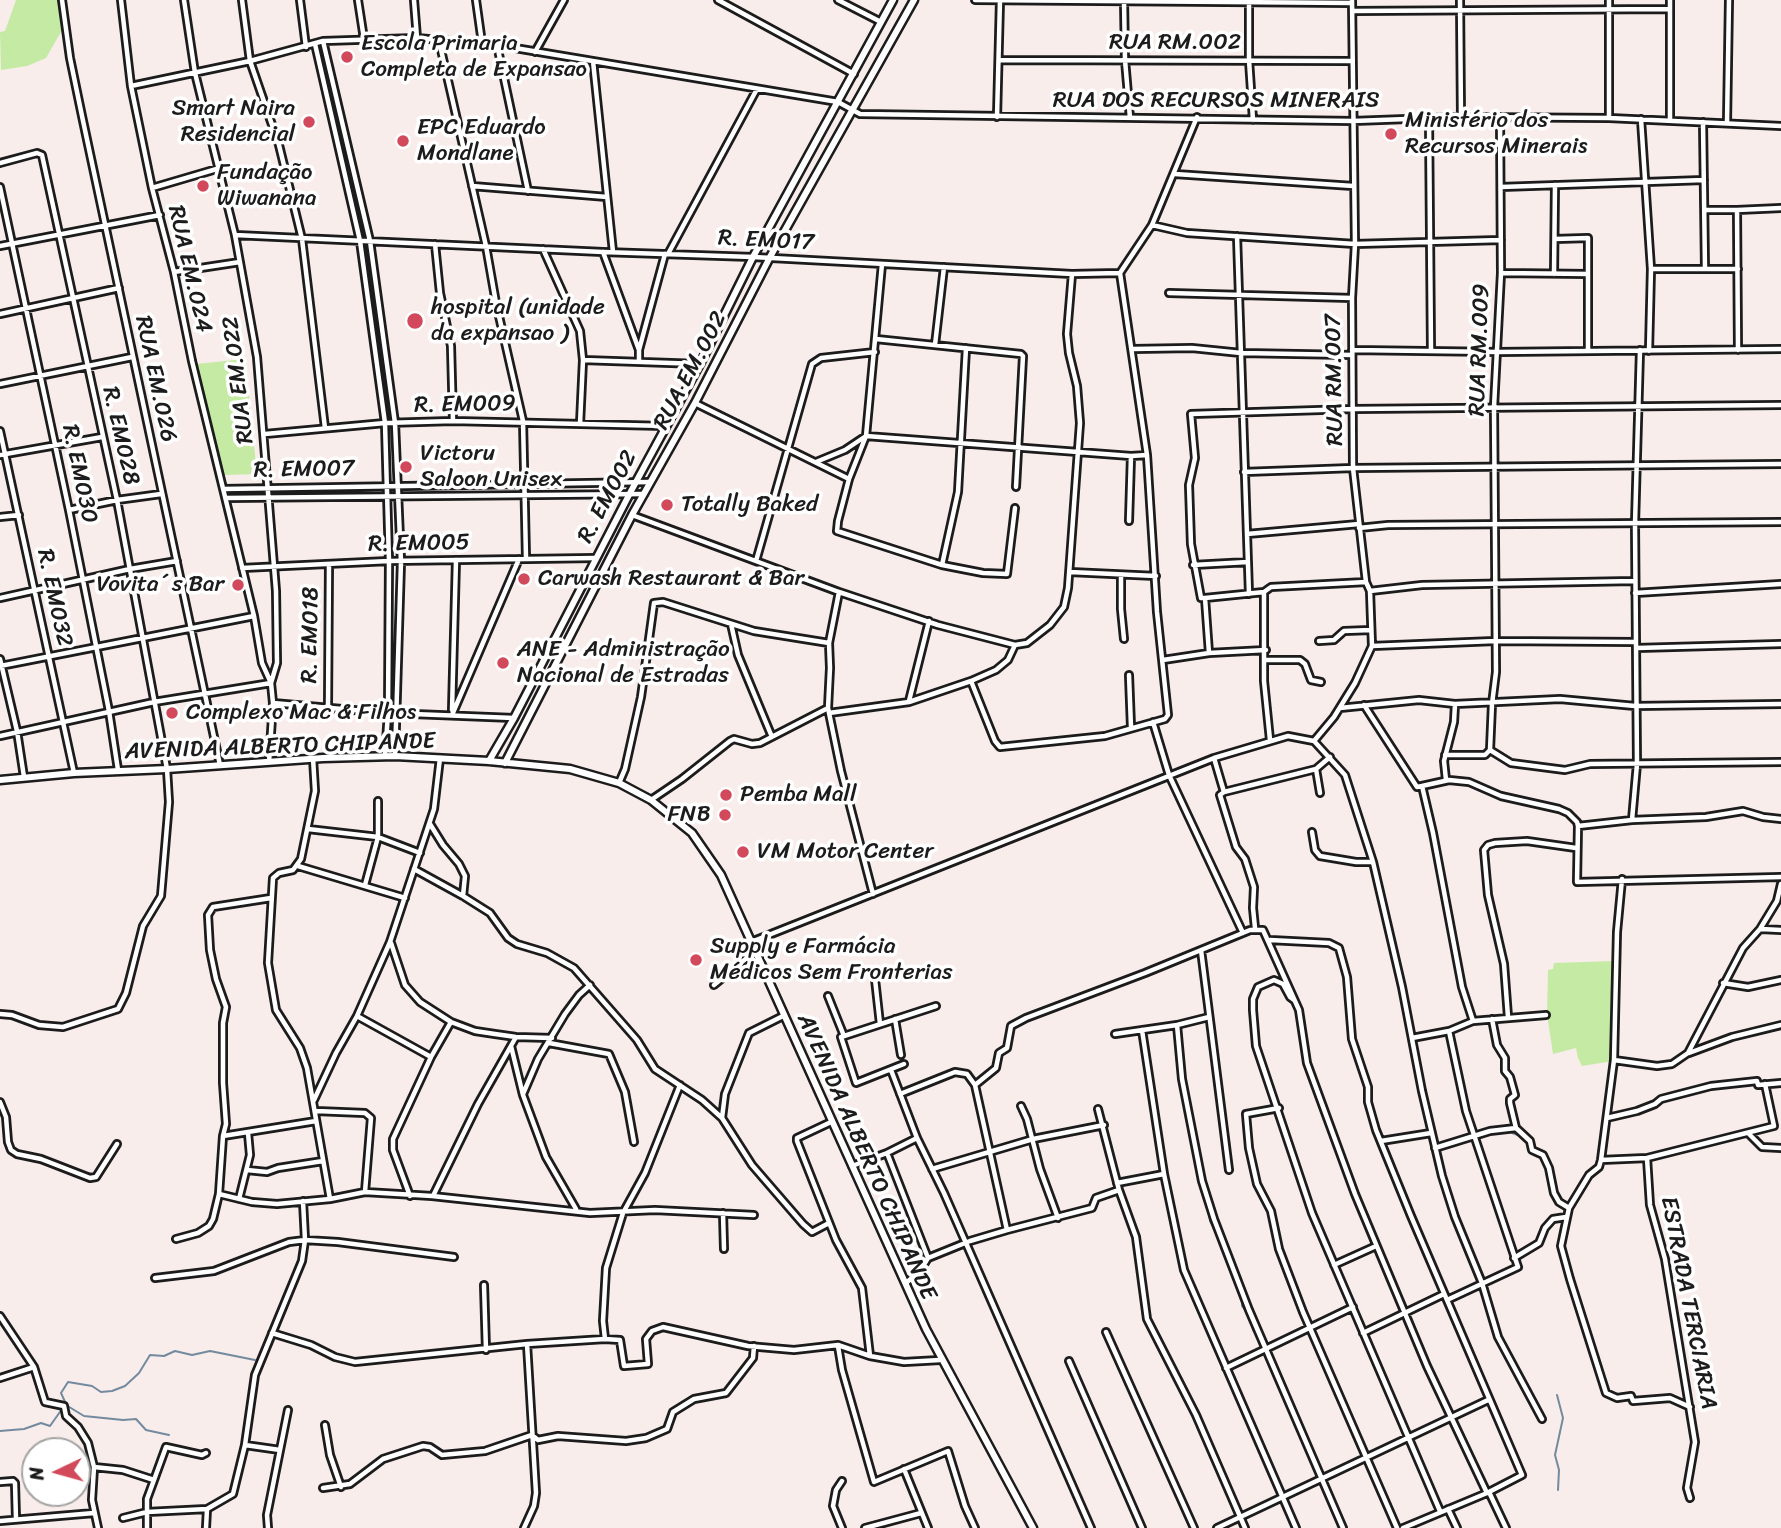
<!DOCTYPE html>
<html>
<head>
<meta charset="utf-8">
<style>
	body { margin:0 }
	#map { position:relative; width:1781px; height:1528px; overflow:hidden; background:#f8edea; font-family:Sriracha,sans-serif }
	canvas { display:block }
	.north { position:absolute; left:21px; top:1437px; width:70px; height:70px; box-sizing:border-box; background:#fff; border:2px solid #a4a4a4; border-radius:50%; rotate:265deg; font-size:19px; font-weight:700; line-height:28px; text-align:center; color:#1c1c1c }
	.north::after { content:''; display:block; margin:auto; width:24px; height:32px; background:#d1495b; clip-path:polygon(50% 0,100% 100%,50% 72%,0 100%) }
</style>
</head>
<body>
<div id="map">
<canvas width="1781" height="1528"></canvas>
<div class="north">N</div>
</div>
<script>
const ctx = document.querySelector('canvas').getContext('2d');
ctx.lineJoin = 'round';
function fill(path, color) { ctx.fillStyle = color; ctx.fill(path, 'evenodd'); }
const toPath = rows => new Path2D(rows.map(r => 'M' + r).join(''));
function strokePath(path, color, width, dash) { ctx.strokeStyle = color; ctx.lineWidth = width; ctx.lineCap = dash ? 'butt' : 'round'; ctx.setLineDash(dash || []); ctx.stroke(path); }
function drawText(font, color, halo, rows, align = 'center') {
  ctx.font = font + ' Sriracha,sans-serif'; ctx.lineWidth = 7; ctx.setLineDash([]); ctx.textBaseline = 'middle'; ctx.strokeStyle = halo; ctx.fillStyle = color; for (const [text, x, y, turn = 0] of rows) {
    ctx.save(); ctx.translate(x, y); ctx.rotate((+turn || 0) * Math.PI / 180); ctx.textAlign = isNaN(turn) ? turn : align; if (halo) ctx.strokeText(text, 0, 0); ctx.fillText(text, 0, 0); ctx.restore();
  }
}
const green = toPath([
	[16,0,58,0,62,30,46,58,27,66,1,70,0,32,5,31],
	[245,359,257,474,224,475,196,364],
	[1615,961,1613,1061,1582,1066,1578,1058,1576,1048,1553,1054,1547,1014,1548,970,1553,969,1554,963]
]);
const stream = toPath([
	[1182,1026,1204,1021],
	[1174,1027,1177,1063],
	[1150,1069,1154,1095],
	[1512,1133,1521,1136],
	[1550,1165,1554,1174,1554,1183],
	[1209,1209,1210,1221,1218,1235,1226,1260,1241,1294],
	[1175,1217,1180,1236],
	[1242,1299,1242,1306,1249,1315],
	[1252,1319,1253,1330,1258,1335],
	[1557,1395,1563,1418,1555,1455,1559,1470,1558,1490],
	[66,1404,61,1393,68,1382,92,1386,101,1392,112,1391,125,1386,139,1373,150,1355,164,1356,175,1351,192,1355,210,1351,255,1360],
	[66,1405,84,1416,123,1420,136,1419,146,1430,169,1435],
	[0,1431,24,1429,41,1423,50,1426,62,1409]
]);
const street = toPath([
	[62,0,70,58,82,116,220,765],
	[184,0,195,73,235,235,257,357,276,591,277,663,271,683,273,703,269,762],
	[242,0,250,61,279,145,302,239,325,428],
	[300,0,306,47],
	[358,0,364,39],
	[414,0,417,38],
	[476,0,482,43],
	[718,0,854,74],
	[838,0,881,22],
	[975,0,1352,3],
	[1124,0,1125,60,1130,118],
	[1249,0,1249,60,1253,120],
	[1460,0,1461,117],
	[1670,0,1670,121],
	[1352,11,1670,9],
	[323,41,370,241,395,423,401,562,395,756],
	[439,41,486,246,496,303,523,421,526,558],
	[315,44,360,241,385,423,389,561,388,713,385,756],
	[497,45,528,191],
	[535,52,564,0],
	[999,60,1351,61],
	[593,61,613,252],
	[131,86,250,61,323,41,417,38,497,45,838,102,860,114,1353,121,1461,117,1609,118,1781,126],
	[997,117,1000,0],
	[1500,117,1501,273,1494,407,1496,672,1492,704,1490,750,1511,763,1565,770,1590,764,1781,762],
	[1429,118,1431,350],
	[1609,118,1609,0],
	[1641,119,1651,269,1649,351],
	[1703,122,1705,269],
	[1727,123,1729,0],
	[0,163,37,153,42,155,117,500,167,769,169,802,161,896,143,926,126,993,118,1009,63,1027,39,1025,12,1015,0,1014],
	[1175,174,1353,186],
	[472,186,607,197],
	[0,187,69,510,109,711,118,770],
	[1501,187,1704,180],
	[152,188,220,168],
	[1705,210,1737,210,1738,350],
	[1737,210,1781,208],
	[1152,225,1187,233,1355,244,1501,240],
	[235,235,603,252,753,257,1072,274,1120,273,1152,225,1197,117],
	[1237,236,1249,594],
	[1555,239,1588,238,1588,351],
	[435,244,440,293,451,346,453,421],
	[0,246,160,215],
	[543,249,580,331,583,360,580,424],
	[603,252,639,350,639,362],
	[668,254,757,89],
	[882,264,866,436,849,479,838,521,837,531,942,565,983,573,1007,574,1015,508],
	[1651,269,1738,269],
	[174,272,240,262],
	[1501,273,1588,274],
	[1554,274,1555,185],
	[1169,293,1352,298],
	[0,314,119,288],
	[876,339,1021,354,1023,356,1016,487],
	[935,345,944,267],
	[1133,349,1192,348,1241,353,1352,355],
	[639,350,665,254],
	[1352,350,1498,352,1781,349],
	[583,360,700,364],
	[0,384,132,357],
	[695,403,849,479],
	[0,431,74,773],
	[265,434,385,423,453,421,666,426],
	[0,455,102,437],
	[816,462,845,450,866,436,1131,456,1147,455],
	[1244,472,1353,468,1781,464],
	[223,489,650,482],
	[226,498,644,494],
	[69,510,117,500,161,494],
	[632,515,839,592,938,625,1015,645],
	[0,517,19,515],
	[1129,521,1131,456],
	[1359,528,1388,525,1781,522],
	[1247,534,1359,524],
	[756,561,812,364,821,358,875,352],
	[942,565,958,492,966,348],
	[1193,565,1248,562],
	[242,568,389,561,596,558],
	[1070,572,1156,576],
	[1121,576,1121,609,1124,639],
	[1370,591,1422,585,1634,581],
	[839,592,829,643,830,668,828,708,841,771,873,894],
	[1264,592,1264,681,1270,740],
	[1635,593,1781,584],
	[0,598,130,569,177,561],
	[1205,598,1264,592,1271,587,1366,582],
	[731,624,738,655,772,737],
	[1319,641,1334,640,1344,631,1371,630],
	[1372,646,1495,641,1636,642],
	[1637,648,1781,644],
	[1209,653,1266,650],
	[0,659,17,731,24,777],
	[1163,660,1209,653,1205,598,1201,598,1191,544,1189,485,1195,458,1191,414,1353,409,1781,405],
	[1265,660,1300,660,1305,664,1311,680,1321,682],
	[0,666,254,616],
	[1129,675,1131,727],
	[971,681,995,741,1000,747,1105,736,1165,719,1168,715,1157,612,1147,455,1120,273],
	[909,701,929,621],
	[273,703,388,713,514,718],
	[1364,705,1417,787,1422,786,1433,833,1462,987,1473,1021],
	[328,707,329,564],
	[1340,708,1419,700,1455,704,1560,699,1635,706,1781,704],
	[452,710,456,560],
	[829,713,909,702,971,681,996,670,1008,660,1015,645,1027,643,1050,625,1064,607,1068,588,1080,423,1077,386,1069,353,1067,334,1072,274],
	[452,715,519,559],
	[1153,722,1169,775,1243,933],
	[0,736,154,702,271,683,262,663,254,616,192,361,174,272,152,188,131,86,121,0],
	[1314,741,1334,717,1355,683,1372,646,1370,591,1366,582,1353,468,1352,298,1355,244,1352,0],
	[1445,755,1485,755,1490,750],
	[313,758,315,791,301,859,293,870,279,873,273,878,268,963,276,1010,300,1048,307,1068,330,1199],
	[1214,758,1224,792,1220,795,1236,847,1245,859,1254,887,1253,908,1255,928],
	[1316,769,1320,793],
	[1446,780,1444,761,1454,722,1455,704],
	[619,783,625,769,641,697,654,603,663,602,754,631,829,643],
	[1422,786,1449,780,1469,782,1501,796,1559,809,1568,813,1577,822,1578,826,1632,820,1706,817,1743,811,1763,817,1781,819],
	[1224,792,1316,769,1330,757],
	[651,800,682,779,730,741,734,739,752,744,760,743,828,708],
	[1632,820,1637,764,1635,524,1640,350],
	[430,824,443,845,459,864,465,876,463,896],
	[1578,826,1577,882,1781,877],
	[308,829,378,837,420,853],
	[1312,832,1315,850,1320,856,1356,862,1373,862],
	[298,866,405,898],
	[414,869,463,896,490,913,508,938,517,944,547,953,574,968,637,1040,655,1069,702,1100,722,1118,752,1165,803,1224,812,1232,829,1223],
	[1622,879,1617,932,1614,1060,1601,1160,1599,1167,1589,1175,1569,1208,1561,1246,1570,1279,1606,1393,1617,1398,1631,1396,1633,1401,1670,1398,1690,1407],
	[365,885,378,837,378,801],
	[1761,929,1781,930],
	[1270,940,1329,943,1339,948,1347,977,1352,1039,1368,1087,1368,1102,1376,1130,1411,1216,1522,1475,1487,1493,1403,1528],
	[751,942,1214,758,1288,736,1314,741,1345,775,1373,862,1402,987,1422,1091,1442,1176,1455,1217,1482,1283,1498,1337,1542,1419],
	[391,943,405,985,420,1002,451,1022,475,1031,495,1034,516,1037,552,1038],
	[1201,950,1229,1170],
	[875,979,880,1024],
	[1723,983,1748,987,1781,980],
	[714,985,754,952],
	[828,996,844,1036],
	[1294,1000,1290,997,1283,984,1274,980,1258,987,1253,999,1253,1010,1256,1046,1312,1213,1440,1511],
	[357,1016,431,1057],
	[1508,1017,1504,964,1488,895,1484,850,1488,845,1495,843,1527,841,1576,848],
	[895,1019,901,1055],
	[1177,1025,1182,1079,1202,1181,1214,1219,1249,1310,1343,1528],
	[1142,1030,1164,1174,1184,1270,1296,1528],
	[1115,1034,1177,1025,1209,1017],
	[1412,1038,1449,1031,1473,1021,1546,1015],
	[549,1043,609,1054,625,1092,634,1142],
	[511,1046,523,1095,546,1157,576,1209],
	[1689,1053,1732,1037,1781,1025],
	[1614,1060,1657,1066,1672,1064,1688,1053,1743,948,1760,929,1777,901,1781,884],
	[904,1064,856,1083,841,1037,936,1006],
	[891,1070,917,1138,944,1193,1091,1528],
	[523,1094,538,1059,565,1014,579,995,590,985],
	[900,1094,955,1072,967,1074,975,1085],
	[314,1100,336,1053,357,1016,390,942,434,809,440,758],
	[0,1102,6,1117,8,1142,11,1150,17,1154,41,1159,90,1178,96,1177,117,1144],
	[1021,1106,1027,1119,1040,1169,1058,1218],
	[1279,1108,1246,1114,1249,1148,1257,1184,1271,1211,1279,1249,1303,1312,1397,1528],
	[316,1111,365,1113,371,1118,365,1192],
	[722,1118,725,1094,749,1033,783,1016],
	[1607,1118,1637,1111,1655,1104,1661,1099,1711,1086,1757,1081,1758,1085,1781,1083],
	[831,1122,797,1138,797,1141,836,1240,862,1288,870,1356],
	[1516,1128,1530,1141,1532,1150,1543,1155,1549,1168,1554,1193,1559,1202,1569,1208],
	[1749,1134,1762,1147,1781,1148],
	[223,1136,316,1121],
	[1381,1141,1431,1133],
	[1435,1148,1490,1131,1516,1128,1510,1103,1510,1099,1515,1095,1510,1077,1505,1071,1505,1058,1497,1045,1492,1019],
	[887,1153,928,1258,920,1271,906,1283],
	[1647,1158,1774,1126,1765,1084],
	[1601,1160,1647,1158,1650,1205,1665,1259,1695,1442,1687,1488,1690,1498],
	[852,1166,887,1153,917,1138],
	[932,1169,1033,1139,1104,1125],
	[247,1170,267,1172,278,1168,323,1161],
	[1117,1183,1164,1174],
	[1119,1190,1136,1237,1147,1319,1196,1415,1245,1528],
	[219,1194,252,1202,277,1204,330,1199,365,1192,432,1196,590,1213,655,1210,754,1215],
	[410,1196,393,1150,393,1139,431,1057,451,1022],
	[433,1196,478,1104,516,1037],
	[239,1199,250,1155,248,1133],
	[723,1213,724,1249],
	[1007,1230,1092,1208,1096,1198,1119,1190,1098,1109],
	[176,1239,198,1233,209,1226,213,1219,219,1194,223,1136,226,1124,223,1083,223,1023,226,1007,216,979,210,950,208,915,213,907,271,898],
	[928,1258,970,1241,1007,1230,975,1085,996,1068,999,1053,1007,1048,1011,1026,1026,1018,1145,973,1250,930,1263,930,1299,1010,1307,1063,1355,1194,1427,1366,1487,1493],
	[1514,1258,1539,1243,1545,1228,1553,1219,1566,1217],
	[1334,1265,1376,1246],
	[155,1278,214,1271,289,1242,305,1240,338,1242,454,1257],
	[484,1285,486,1350],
	[1447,1300,1518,1267,1466,1111,1449,1031],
	[0,1316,34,1367,45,1402,64,1406,66,1416,78,1427,88,1443,94,1467,92,1500,98,1528],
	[1106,1332,1194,1528],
	[272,1333,311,1345,335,1357,355,1362,527,1344,605,1339,620,1340,624,1366,648,1364,646,1339,652,1331,663,1327,748,1346,794,1350,838,1345,870,1356,904,1362,940,1360],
	[1363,1333,1444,1294],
	[605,1339,603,1321,606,1268,623,1213,645,1173,680,1085],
	[838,1346,842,1370,874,1482,948,1451,965,1506,975,1528],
	[1069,1361,1142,1528],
	[1226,1368,1353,1307],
	[0,1378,34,1367],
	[325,1425,330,1455,341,1487],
	[245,1445,280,1450],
	[94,1467,123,1470,154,1480,147,1499,147,1528],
	[904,1469,928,1528],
	[154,1480,166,1447,202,1455,206,1453],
	[0,1482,13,1481,15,1483,16,1519],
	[323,1488,350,1484,383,1459,423,1446,430,1447,442,1455,485,1451,532,1435,538,1440,558,1436,626,1441,646,1438,667,1429,673,1412,694,1399,726,1393,753,1358,754,1346],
	[1489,1492,1506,1528],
	[1448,1509,1457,1528],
	[123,1518,147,1512,207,1509],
	[0,1521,94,1513],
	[206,1528,207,1509,233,1494,245,1445,255,1375,302,1261,305,1240,303,1201],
	[268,1528,267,1515,288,1410],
	[524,1528,534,1506,536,1493,527,1344],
	[842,1528,833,1506,836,1490,842,1481],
	[865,1528,921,1513],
	[1217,1528,1488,1400]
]);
const secondary = toPath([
	[489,761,514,718,630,493,700,364,753,257,893,0],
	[505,763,632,515,695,403,770,257,914,0],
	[0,780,74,773,167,769,323,758,395,756,489,761,570,769,619,783,651,800,692,833,721,875,926,1329,1033,1528]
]);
const markers = [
	[347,57,7,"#d1495b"],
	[309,122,7,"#d1495b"],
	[1391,134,7,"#d1495b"],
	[403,141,7,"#d1495b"],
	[203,186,7,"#d1495b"],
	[415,321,9,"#d1495b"],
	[406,467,7,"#d1495b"],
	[667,505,7,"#d1495b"],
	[524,579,7,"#d1495b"],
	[238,585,7,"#d1495b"],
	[503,663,7,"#d1495b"],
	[172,713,7,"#d1495b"],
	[726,795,7,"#d1495b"],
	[725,815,7,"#d1495b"],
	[743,852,7,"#d1495b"],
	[696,960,7,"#d1495b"]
];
const streetNames = [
	["RUA RM.002",1175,43],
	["RUA DOS RECURSOS MINERAIS",1216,101],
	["R. EM017",766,241,3],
	["RUA EM.024",189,269,77],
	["RUA RM.009",1480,350,-88],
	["RUA EM.002",691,371,-62],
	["RUA EM.026",155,379,78],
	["RUA EM.022",239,380,-97],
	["RUA RM.007",1335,380,-91],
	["R. EM009",465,405,-1],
	["R. EM028",120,436,77],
	["R. EM007",304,470,-1],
	["R. EM030",79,474,78],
	["R. EM002",608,497,-62],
	["R. EM005",419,544,-1],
	["R. EM032",54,598,78],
	["R. EM018",311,635,-89],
	["AVENIDA ALBERTO CHIPANDE",280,747,-2],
	["AVENIDA ALBERTO CHIPANDE",866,1157,66],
	["ESTRADA TERCIARIA",1688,1303,79]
];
const poiNames = [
	["Escola Primaria",361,44],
	["Completa de Expansao",361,70],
	["Smart Naira",295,109,"right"],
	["Residencial",295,135,"right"],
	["Ministério dos",1405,121],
	["Recursos Minerais",1405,147],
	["EPC Eduardo",417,128],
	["Mondlane",417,154],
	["Fundação",217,173],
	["Wiwanana",217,199],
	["hospital (unidade",431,308],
	["da expansao )",431,334],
	["Victoru",420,454],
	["Saloon Unisex",420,480],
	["Totally Baked",681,505],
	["Carwash Restaurant & Bar",538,579],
	["Vovita´s Bar",224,585,"right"],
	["ANE - Administração",517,650],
	["Nacional de Estradas",517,676],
	["Complexo Mac & Filhos",186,713],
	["Pemba Mall",740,795],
	["FNB",711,815,"right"],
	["VM Motor Center",757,852],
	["Supply e Farmácia",710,947],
	["Médicos Sem Fronterias",710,973]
];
fill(green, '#c4eaa4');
strokePath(stream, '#738a9f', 2);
strokePath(street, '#1c1c1c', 10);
strokePath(secondary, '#1c1c1c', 11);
strokePath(street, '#fff', 4.5);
strokePath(secondary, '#fff', 6);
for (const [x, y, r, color] of markers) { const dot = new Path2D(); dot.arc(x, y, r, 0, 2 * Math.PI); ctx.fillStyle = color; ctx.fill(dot); strokePath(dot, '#fff', 2.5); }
drawText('23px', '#1c1c1c', '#fff', streetNames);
drawText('23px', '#1c1c1c', '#fff', poiNames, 'left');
</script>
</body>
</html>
